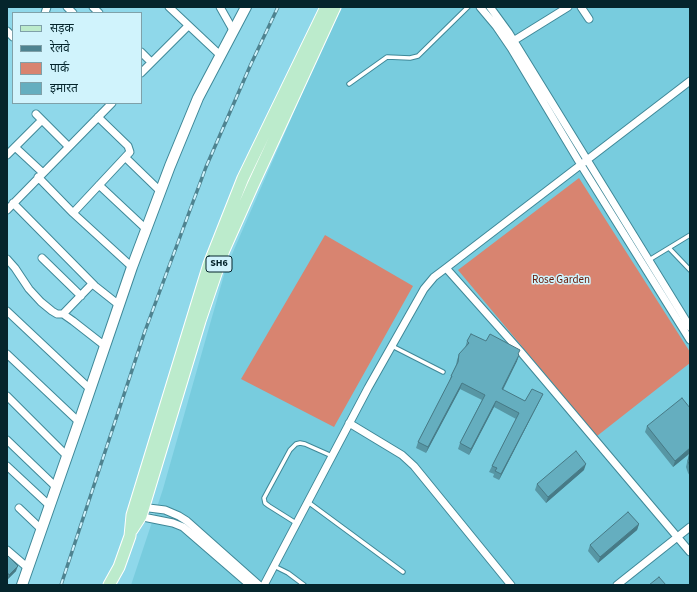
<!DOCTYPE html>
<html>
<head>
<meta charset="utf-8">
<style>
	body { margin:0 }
	#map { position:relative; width:697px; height:592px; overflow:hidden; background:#8fd8ea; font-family:"Source Sans 3","Noto Sans Devanagari",sans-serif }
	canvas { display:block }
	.frame { position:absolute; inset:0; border:8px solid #05252c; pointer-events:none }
	.legend { position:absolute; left:12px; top:12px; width:130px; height:92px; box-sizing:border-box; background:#d0f3fc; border:1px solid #7fa1a9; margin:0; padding:5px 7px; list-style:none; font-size:12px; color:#05252c }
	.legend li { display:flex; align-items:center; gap:8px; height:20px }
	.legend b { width:20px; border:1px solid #7fa1a9 }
</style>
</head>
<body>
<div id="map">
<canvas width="697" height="592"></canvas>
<div class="frame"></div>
<ul class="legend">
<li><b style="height:5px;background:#bcebcc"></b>सड़क</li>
<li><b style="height:5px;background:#4e8390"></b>रेलवे</li>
<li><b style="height:11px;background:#d88470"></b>पार्क</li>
<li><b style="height:11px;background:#65aebf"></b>इमारत</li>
</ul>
</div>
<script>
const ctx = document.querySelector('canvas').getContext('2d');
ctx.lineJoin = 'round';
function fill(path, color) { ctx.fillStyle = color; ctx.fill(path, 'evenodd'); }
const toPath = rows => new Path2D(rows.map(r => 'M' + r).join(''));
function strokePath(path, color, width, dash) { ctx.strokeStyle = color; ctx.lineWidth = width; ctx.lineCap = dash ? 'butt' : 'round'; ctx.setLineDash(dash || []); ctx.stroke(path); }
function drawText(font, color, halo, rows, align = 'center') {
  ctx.font = font + ' "Source Sans 3",sans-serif'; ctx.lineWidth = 3; ctx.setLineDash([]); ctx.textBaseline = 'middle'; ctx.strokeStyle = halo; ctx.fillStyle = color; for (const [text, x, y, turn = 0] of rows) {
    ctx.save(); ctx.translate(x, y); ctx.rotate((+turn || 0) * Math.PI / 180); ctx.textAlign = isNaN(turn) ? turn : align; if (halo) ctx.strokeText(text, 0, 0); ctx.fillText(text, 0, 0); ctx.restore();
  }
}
const built = toPath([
	[343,7,690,7,690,585,131,585,163,489,226,268,331,27]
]);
const green = toPath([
	[579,178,690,352,690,363,597,436,458,270],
	[325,235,413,286,334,427,241,379]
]);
const lane = toPath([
	[349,84,387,57,410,58,418,56,468,7],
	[669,248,690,270],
	[649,260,690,235],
	[392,346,443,372],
	[308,502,403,572],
	[296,523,269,506,265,503,264,498,290,450,296,444,300,443,305,444,332,456],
	[274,566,288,573,304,585]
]);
const street = toPath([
	[67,7,73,13],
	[93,7,99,13],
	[169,7,220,55],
	[220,7,233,30],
	[480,7,496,26,511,48,581,165,690,340],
	[490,7,509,33,690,327],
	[581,7,589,19],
	[45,13,47,7],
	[7,31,13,37],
	[510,43,568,7],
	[141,52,151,62],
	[141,73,188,26],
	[36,114,68,146],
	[15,147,43,173],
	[7,155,42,120],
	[126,158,160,191],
	[38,177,73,213,132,267],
	[99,185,146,229],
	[13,203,95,286,119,305],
	[7,210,112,103],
	[73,213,130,152,128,146,98,117],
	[42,258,81,296],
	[7,259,15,268,29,289,41,302,52,311,57,314,63,314,73,321,105,346],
	[446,268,520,351,690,552],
	[7,311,90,389],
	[63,314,92,284],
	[7,354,79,422],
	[7,396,67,456],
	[349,423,402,455,414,466,511,585],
	[7,440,56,487],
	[7,466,50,506],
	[141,507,165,510,179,516,187,521,259,585],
	[19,508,41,529],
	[138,516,173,523,183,527,250,585],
	[7,550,28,568],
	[264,585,368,388,424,289,434,277,446,268,690,81],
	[617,585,690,527]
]);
const secondary = toPath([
	[22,585,79,422,132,267,170,166,198,98,246,7]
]);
const primary = toPath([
	[132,530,141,516,200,321,224,250,253,185,335,7],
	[109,585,119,567,130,536,132,515,209,264,243,178,326,7]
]);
const rail = toPath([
	[61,585,145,331,206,167,251,64,278,7]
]);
const wall = toPath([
	[467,341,486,341,518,355,517,361,503,390,525,401,543,394,540,400,499,480,493,477,494,474,489,472,492,466,516,419,494,407,469,455,458,449,460,443,482,400,460,389,426,453,416,448,418,442,449,382,451,376,456,365,457,360,459,354,465,348],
	[690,408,690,476,688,473,686,467,689,454,673,467,645,432,647,426],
	[584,470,546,503,535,490,537,484],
	[639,524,637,530,598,563,588,551,590,545],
	[7,555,16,571,8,579,7,579]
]);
const shadedWall = toPath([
	[519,355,517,361,500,395,502,389],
	[462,383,460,389,426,453,428,447],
	[543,394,540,400,499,480,501,474],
	[496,401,494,407,469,455,471,449],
	[690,448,689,454,673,467,675,461],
	[586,464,584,470,546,503,548,497],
	[639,524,637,530,598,563,600,557],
	[18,566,16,571,8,579,9,575]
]);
const building = toPath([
	[471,334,486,341,490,334,520,350,518,354,519,355,502,389,525,401,532,389,543,394,501,474,495,471,497,468,492,466,519,413,496,401,471,449,460,443,485,395,462,383,428,447,418,442,452,376,451,376,458,362,459,354,469,343,467,341,471,334],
	[682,398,690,408,690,448,675,461,647,426,682,398],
	[576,451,586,464,548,497,537,484,576,451],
	[690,452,690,467,688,461,690,452],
	[628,512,639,524,600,557,590,545,628,512],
	[7,555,18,566,9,575,7,572,7,555],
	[659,577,666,585,649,585,659,577]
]);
const shields = [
	[219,264,26]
];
const shieldNames = [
	["SH6",219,264]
];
const parkNames = [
	["Rose Garden",561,281]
];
fill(built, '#78ccde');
fill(green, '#d88470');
strokePath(lane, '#3f8898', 5.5);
strokePath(street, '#3f8898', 9);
strokePath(secondary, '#3f8898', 12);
strokePath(primary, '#fff', 13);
strokePath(lane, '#fff', 3.5);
strokePath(street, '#fff', 7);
strokePath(secondary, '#fff', 10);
strokePath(primary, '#bcebcc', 11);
strokePath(rail, '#4e8390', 3.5);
strokePath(rail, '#d0f3fc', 2, [6]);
fill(wall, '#5796a4');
fill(shadedWall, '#477a86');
fill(building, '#65aebf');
strokePath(building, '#477a86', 1);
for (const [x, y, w] of shields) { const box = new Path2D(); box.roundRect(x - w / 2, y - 8, w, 16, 3); ctx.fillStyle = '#d0f3fc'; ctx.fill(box); strokePath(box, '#05252c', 1); }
drawText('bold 10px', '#05252c', null, shieldNames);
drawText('11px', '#661705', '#d0f3fc', parkNames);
</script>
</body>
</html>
